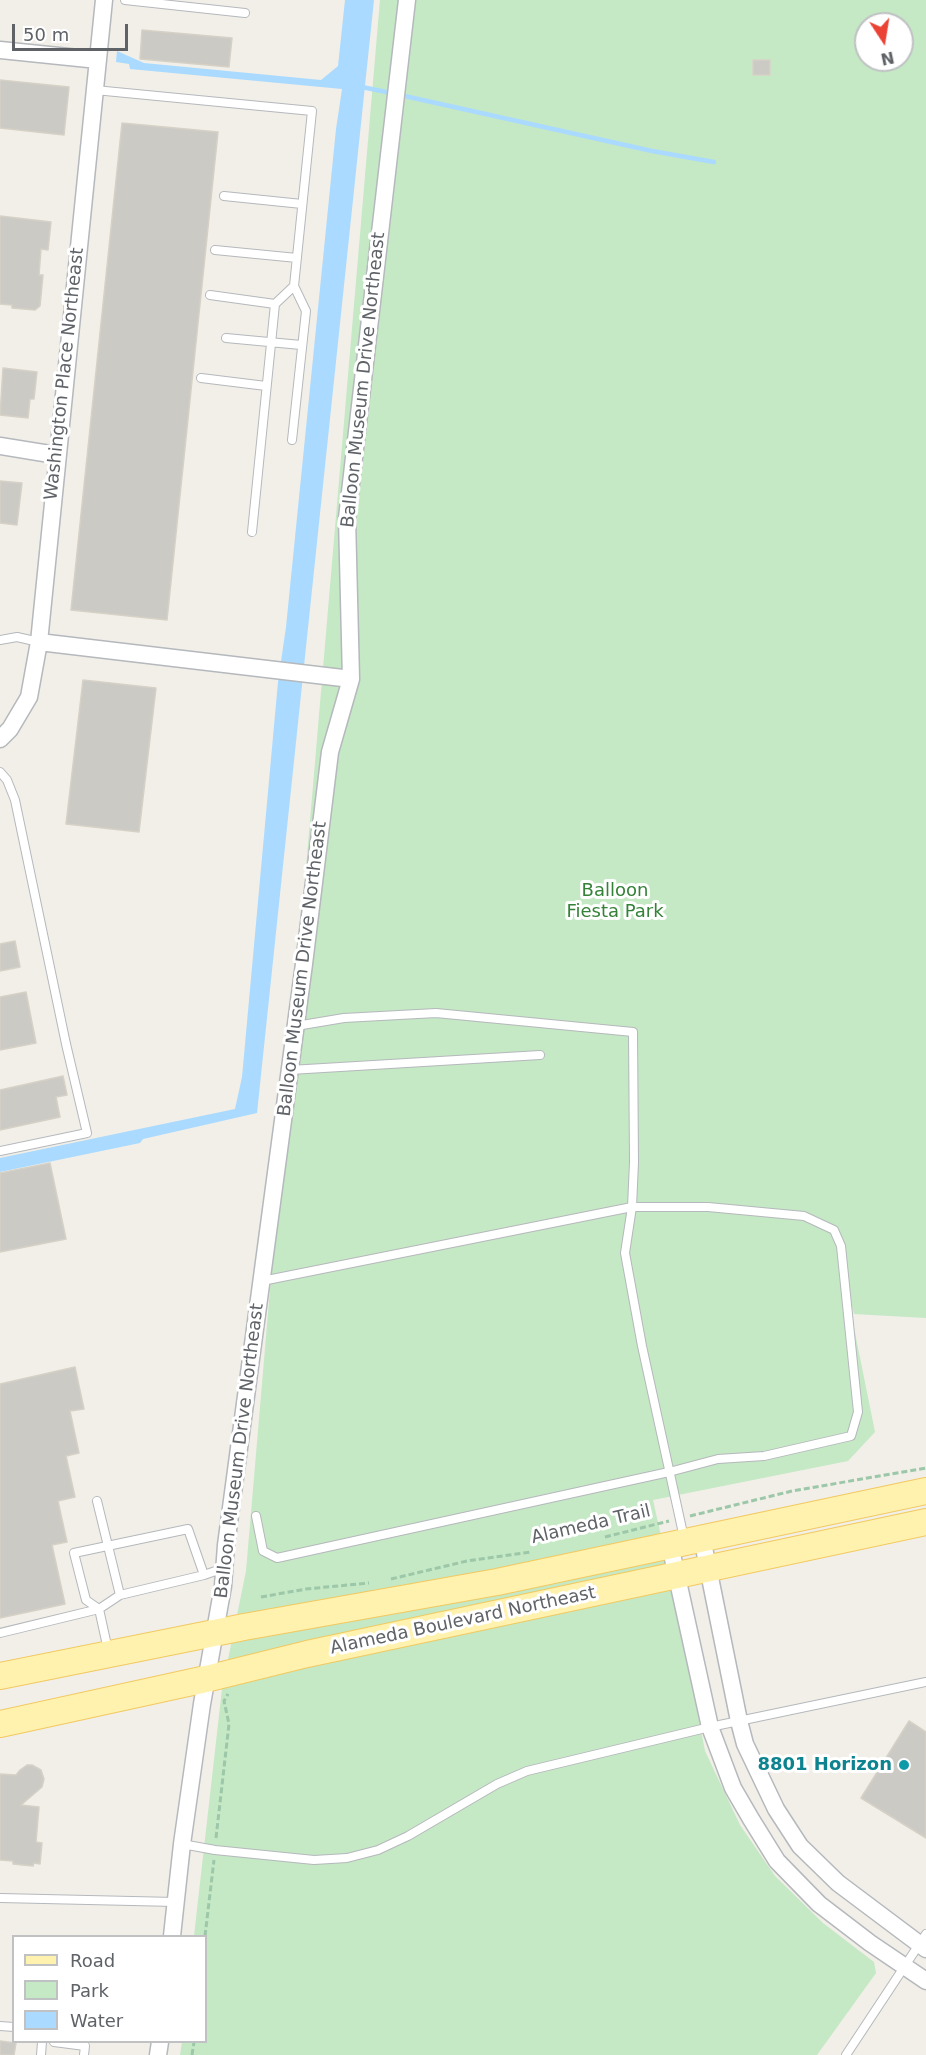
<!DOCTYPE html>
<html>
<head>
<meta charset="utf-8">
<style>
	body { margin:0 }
	#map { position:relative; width:926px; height:2055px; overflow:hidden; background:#f1efe8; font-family:"DejaVu Sans",sans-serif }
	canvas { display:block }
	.legend { position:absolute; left:12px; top:1935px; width:195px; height:108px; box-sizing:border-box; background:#fff; border:2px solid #bfc1c3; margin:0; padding:8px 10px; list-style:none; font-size:18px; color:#5f6368 }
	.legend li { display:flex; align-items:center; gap:12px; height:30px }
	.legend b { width:30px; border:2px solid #bfc1c3 }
	.north { position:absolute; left:854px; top:12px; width:60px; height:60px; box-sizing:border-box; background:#fff; border:2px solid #bfc1c3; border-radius:50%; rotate:168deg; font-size:16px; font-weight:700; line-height:24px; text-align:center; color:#5f6368 }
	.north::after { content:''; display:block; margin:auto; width:21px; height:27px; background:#ea4335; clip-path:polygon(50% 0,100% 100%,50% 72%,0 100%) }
	.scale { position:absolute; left:12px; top:24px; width:116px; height:27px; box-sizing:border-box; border:3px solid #5f6368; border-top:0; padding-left:8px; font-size:18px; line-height:21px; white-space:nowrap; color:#5f6368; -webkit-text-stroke:4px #fff; paint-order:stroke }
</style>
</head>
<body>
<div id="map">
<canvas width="926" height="2055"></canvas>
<ul class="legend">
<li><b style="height:8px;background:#fff2af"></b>Road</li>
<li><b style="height:16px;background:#c5e8c5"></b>Park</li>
<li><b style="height:16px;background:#aadaff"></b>Water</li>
</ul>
<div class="north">N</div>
<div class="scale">50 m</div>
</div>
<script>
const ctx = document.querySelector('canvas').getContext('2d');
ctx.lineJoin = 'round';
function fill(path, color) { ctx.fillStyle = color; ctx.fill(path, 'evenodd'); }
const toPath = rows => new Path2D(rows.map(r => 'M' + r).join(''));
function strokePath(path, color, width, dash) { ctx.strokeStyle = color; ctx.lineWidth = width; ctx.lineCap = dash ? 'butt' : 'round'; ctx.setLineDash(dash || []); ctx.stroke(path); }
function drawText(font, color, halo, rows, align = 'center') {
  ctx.font = font + ' "DejaVu Sans",sans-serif'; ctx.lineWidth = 6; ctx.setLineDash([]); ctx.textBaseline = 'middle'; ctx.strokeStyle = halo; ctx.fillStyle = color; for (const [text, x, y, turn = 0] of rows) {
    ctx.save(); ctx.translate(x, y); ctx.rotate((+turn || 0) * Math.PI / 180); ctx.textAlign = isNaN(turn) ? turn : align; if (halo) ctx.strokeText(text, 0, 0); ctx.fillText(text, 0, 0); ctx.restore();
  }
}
const green = toPath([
	[380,0,926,0,926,1318,854,1314,851,1303,850,1308,875,1432,848,1461,653,1500,677,1607,705,1751,740,1825,775,1876,823,1923,874,1962,876,1973,817,2055,180,2055,182,2042,206,2042,206,1936,194,1936,222,1689,246,1571],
	[866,24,902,24,902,60,866,60]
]);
const water = toPath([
	[345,0,374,0,257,1113,143,1139,140,1143,0,1172,0,1158,235,1109,242,1077,278,682,286,627,336,129,342,89,130,69,129,64,116,62,117,51,144,63,321,80,338,66]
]);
const stream = toPath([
	[362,87,391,93],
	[400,95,652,151,714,162]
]);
const building = toPath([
	[142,30,232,38,229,67,140,59,142,30],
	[753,60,770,60,770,75,753,75,753,60],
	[0,80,69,87,64,135,0,128,0,80],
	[122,123,218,132,167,620,71,610,122,123],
	[0,216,51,222,48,250,41,249,39,275,43,275,40,306,35,310,12,308,12,305,0,304,0,216],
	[3,368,37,372,34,399,30,399,28,418,0,415,3,368],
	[0,481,22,483,17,525,0,523,0,481],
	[83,680,156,688,139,832,66,824,83,680],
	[15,941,20,967,0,971,0,944,15,941],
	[26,992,36,1043,0,1050,0,997,26,992],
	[63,1076,67,1095,56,1097,60,1117,0,1130,0,1090,63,1076],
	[50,1163,66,1239,0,1252,0,1173,50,1163],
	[75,1367,84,1409,70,1411,79,1453,66,1456,75,1497,58,1501,67,1542,52,1545,65,1604,0,1618,0,1384,75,1367],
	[909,1721,926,1732,926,1838,861,1798,909,1721],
	[27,1765,32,1765,41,1770,44,1779,42,1787,21,1805,39,1807,36,1842,42,1843,40,1864,34,1863,33,1866,13,1864,13,1861,0,1860,0,1774,16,1775,20,1770,27,1765],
	[0,2041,16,2043,14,2055,0,2055,0,2041]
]);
const path = toPath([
	[690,1516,792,1491,926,1468],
	[605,1537,669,1521],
	[391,1579,467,1561,531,1552],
	[261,1597,306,1589,369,1583],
	[216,1838,229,1724,224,1701,228,1694],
	[205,1936,214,1860],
	[192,2055,194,2042]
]);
const service = toPath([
	[125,0,245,13],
	[95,90,312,111,294,286,306,311,292,440],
	[224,196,302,204],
	[215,250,297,258],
	[210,295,275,304],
	[226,338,301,345],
	[201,378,266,386],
	[252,532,275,304,294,286],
	[0,640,17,637,39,642],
	[0,772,7,780,15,800,66,1044,87,1133,0,1151],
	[296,1026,344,1018,436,1013,633,1032,634,1162,632,1207,625,1253,642,1346,684,1538],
	[290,1070,540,1055],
	[97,1501,120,1595],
	[256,1516,263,1551,277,1558,669,1472,718,1459,764,1456,851,1436,858,1412,841,1246,834,1230,804,1216,708,1207,632,1207,262,1281],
	[204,1575,188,1529,74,1553,86,1600,99,1609,120,1595,204,1575,224,1568],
	[0,1633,99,1609,108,1650],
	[182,1844,215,1850,314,1860,347,1858,378,1850,408,1836,497,1784,527,1771,710,1727,926,1682],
	[0,1898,176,1902],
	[0,2026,14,2027],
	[54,2042,85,2046,84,2055],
	[41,2055,42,2042],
	[846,2055,926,1934]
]);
const minor = toPath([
	[0,50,98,60],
	[0,446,56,455],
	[39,642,351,679],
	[0,739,10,729,29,697,39,642,104,0],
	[702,1538,739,1721,745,1744,776,1809,800,1846,838,1883,926,1949],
	[670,1545,710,1727,733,1788,751,1819,777,1861,819,1904,870,1943,926,1981],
	[172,1936,182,1844,202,1704,223,1586,226,1545,304,964,330,752,351,679,347,518,407,0],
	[158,2055,160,2042]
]);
const primary = toPath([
	[0,1676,244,1627,497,1582,926,1491],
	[0,1724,206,1679,307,1654,926,1522]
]);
const markers = [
	[904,1765,6,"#0f9aa8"]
];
const streetNames = [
	["Washington Place Northeast",65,374,-84],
	["Balloon Museum Drive Northeast",364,380,-84],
	["Balloon Museum Drive Northeast",303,969,-83],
	["Balloon Museum Drive Northeast",240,1451,-83],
	["Alameda Trail",591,1525,-13],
	["Alameda Boulevard Northeast",463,1621,-12]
];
const parkNames = [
	["Balloon",615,891],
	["Fiesta Park",615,912]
];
const cultureNames = [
	["8801 Horizon",892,1765]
];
fill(green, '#c5e8c5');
fill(water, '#aadaff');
strokePath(stream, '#aadaff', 4.5);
fill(building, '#cccac5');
strokePath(building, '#d6d1c6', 1.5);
strokePath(service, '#b5b8bc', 10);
strokePath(minor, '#b5b8bc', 19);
strokePath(primary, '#f2c960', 28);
strokePath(path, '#9cc7a9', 3, [6, 3]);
strokePath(service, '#fff', 8);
strokePath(minor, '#fff', 16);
strokePath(primary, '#fff2af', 26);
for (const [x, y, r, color] of markers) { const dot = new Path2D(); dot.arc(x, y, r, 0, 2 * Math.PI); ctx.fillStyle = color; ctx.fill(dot); strokePath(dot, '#fff', 2); }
drawText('18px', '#5f6368', '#fff', streetNames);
drawText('18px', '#348238', '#fff', parkNames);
drawText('bold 18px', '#0d838f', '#fff', cultureNames, 'right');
</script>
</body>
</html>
